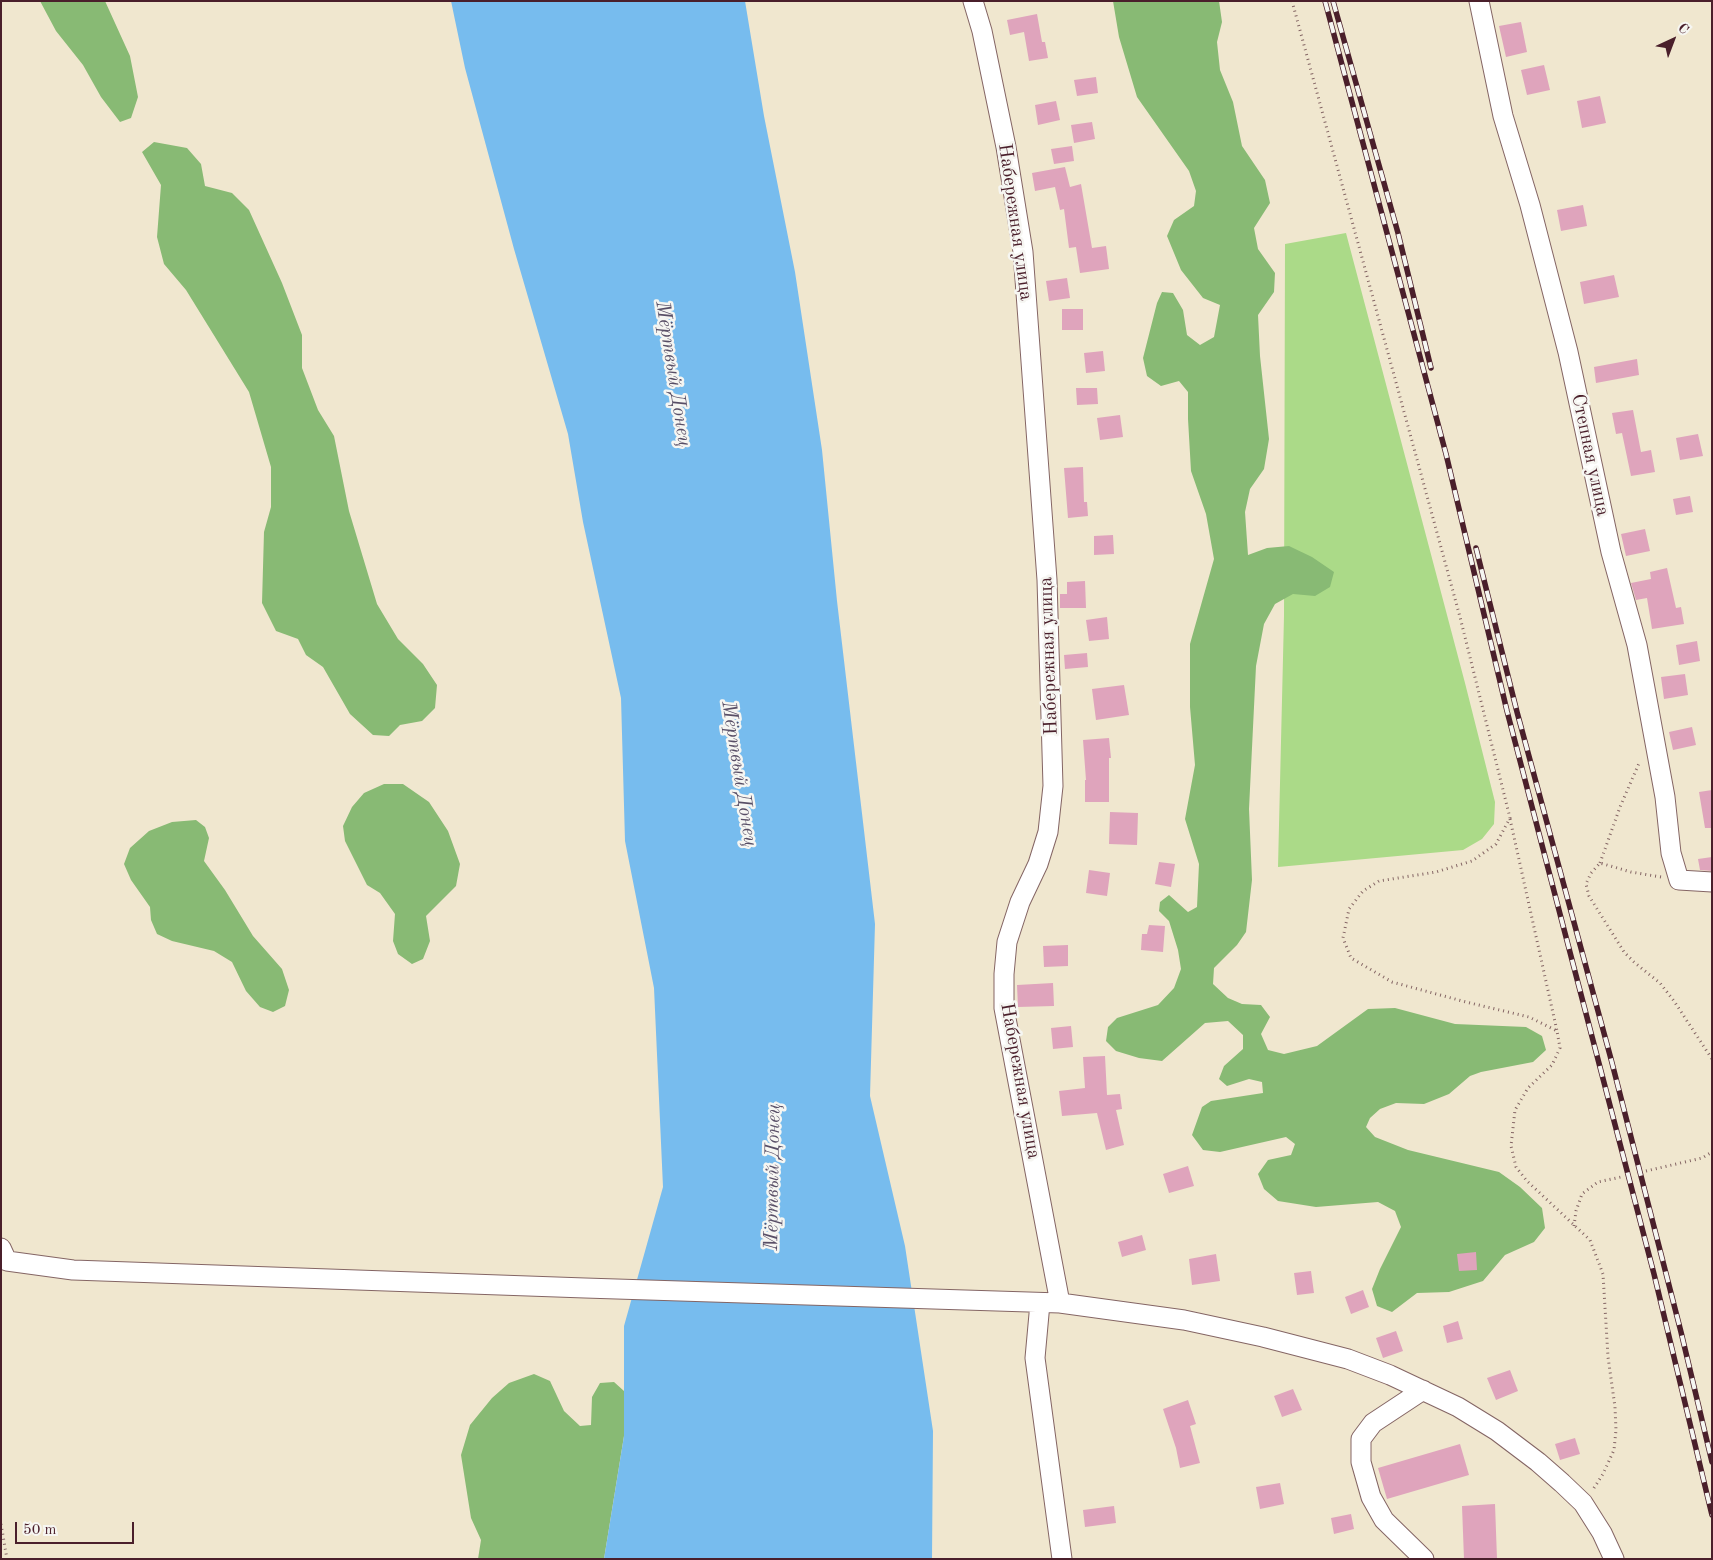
<!DOCTYPE html>
<html>
<head>
<meta charset="utf-8">
<style>
	body { margin:0 }
	#map { position:relative; width:1713px; height:1560px; overflow:hidden; background:#f0e7cf; font-family:"Old Standard TT",serif }
	canvas { display:block }
	.frame { position:absolute; inset:0; border:2px solid #4a1f2b; pointer-events:none }
	.north { position:absolute; left:1648px; top:15px; width:50px; height:50px; -webkit-text-stroke:4px #f6f6f2; paint-order:stroke; rotate:43deg; font-size:14px; font-weight:700; line-height:20px; text-align:center; color:#4a1f2b }
	.north::after { content:''; display:block; margin:auto; width:18px; height:22px; background:#4a1f2b; clip-path:polygon(50% 0,100% 100%,50% 72%,0 100%) }
	.scale { position:absolute; left:15px; top:1522px; width:119px; height:22px; box-sizing:border-box; border:2px solid #4a1f2b; border-top:0; padding-left:6px; font-size:15px; line-height:18px; white-space:nowrap; color:#4a1f2b; -webkit-text-stroke:4px #f6f6f2; paint-order:stroke }
</style>
</head>
<body>
<div id="map">
<canvas width="1713" height="1560"></canvas>
<div class="frame"></div>
<div class="north">С</div>
<div class="scale">50 m</div>
</div>
<script>
const ctx = document.querySelector('canvas').getContext('2d');
ctx.lineJoin = 'round';
function fill(path, color) { ctx.fillStyle = color; ctx.fill(path, 'evenodd'); }
const toPath = rows => new Path2D(rows.map(r => 'M' + r).join(''));
function strokePath(path, color, width, dash) { ctx.strokeStyle = color; ctx.lineWidth = width; ctx.lineCap = dash ? 'butt' : 'round'; ctx.setLineDash(dash || []); ctx.stroke(path); }
function drawText(font, color, halo, rows, align = 'center') {
  ctx.font = font + ' "Old Standard TT",serif'; ctx.lineWidth = 5; ctx.setLineDash([]); ctx.textBaseline = 'middle'; ctx.strokeStyle = halo; ctx.fillStyle = color; for (const [text, x, y, turn = 0] of rows) {
    ctx.save(); ctx.translate(x, y); ctx.rotate((+turn || 0) * Math.PI / 180); ctx.textAlign = isNaN(turn) ? turn : align; if (halo) ctx.strokeText(text, 0, 0); ctx.fillText(text, 0, 0); ctx.restore();
  }
}
const green = toPath([
	[1346,233,1465,683,1495,802,1494,824,1482,839,1463,850,1278,867,1284,616,1285,244]
]);
const forest = toPath([
	[40,1,105,1,130,56,138,97,131,118,120,122,101,97,83,65,56,31],
	[1113,1,1219,1,1222,22,1217,42,1220,70,1233,102,1242,146,1265,180,1270,203,1254,228,1258,249,1275,273,1274,292,1258,315,1260,356,1269,439,1264,469,1250,489,1245,512,1248,555,1267,548,1289,546,1312,557,1334,572,1330,587,1315,596,1293,594,1275,604,1264,624,1256,666,1249,809,1252,880,1246,932,1237,945,1214,968,1213,984,1228,998,1242,1004,1261,1005,1270,1017,1261,1034,1268,1050,1284,1054,1317,1046,1368,1009,1395,1008,1455,1024,1526,1027,1542,1036,1546,1050,1533,1062,1481,1072,1470,1076,1449,1094,1424,1104,1396,1103,1380,1109,1370,1118,1366,1127,1375,1137,1408,1150,1499,1172,1520,1187,1542,1208,1545,1228,1534,1242,1505,1255,1483,1281,1449,1292,1417,1293,1392,1312,1377,1306,1372,1289,1380,1269,1401,1227,1395,1211,1378,1202,1316,1207,1278,1201,1264,1189,1258,1174,1268,1160,1291,1155,1295,1144,1286,1137,1220,1152,1203,1150,1192,1135,1202,1107,1211,1101,1263,1093,1262,1082,1249,1079,1227,1086,1219,1079,1224,1066,1243,1049,1243,1035,1228,1021,1205,1023,1162,1061,1139,1058,1116,1051,1106,1041,1108,1027,1117,1018,1158,1005,1174,988,1181,969,1178,950,1169,921,1159,911,1160,902,1169,895,1188,912,1197,907,1199,864,1185,819,1195,765,1190,707,1190,644,1214,559,1206,514,1191,471,1188,419,1188,392,1179,381,1161,386,1147,376,1143,358,1157,303,1162,292,1173,293,1183,310,1187,335,1200,345,1214,337,1220,305,1203,298,1181,270,1167,236,1174,220,1194,206,1196,191,1189,171,1137,97,1119,37],
	[154,142,187,148,201,164,205,186,232,193,249,210,282,283,302,335,302,368,318,410,334,436,349,511,377,604,398,639,423,664,437,685,435,708,422,721,400,725,389,736,373,735,350,714,323,667,306,655,298,639,276,631,262,603,264,532,271,507,271,467,249,392,186,290,164,264,157,237,161,185,142,152],
	[384,784,403,784,429,802,448,831,460,864,456,886,426,916,430,941,423,959,412,964,398,954,393,941,395,914,380,893,367,885,345,841,343,826,352,807,364,793],
	[196,820,205,827,209,838,204,861,225,890,253,936,282,969,289,990,285,1006,273,1012,260,1007,246,991,232,962,214,951,172,941,157,934,151,920,150,907,131,880,124,864,130,848,149,831,172,822],
	[534,1374,550,1381,564,1411,580,1426,591,1425,592,1397,600,1383,614,1382,624,1391,624,1436,604,1559,478,1559,481,1540,471,1518,461,1455,470,1425,492,1398,509,1383]
]);
const water = toPath([
	[451,1,745,1,764,116,795,272,822,450,837,601,875,924,870,1096,905,1246,933,1431,932,1559,604,1559,624,1436,624,1326,663,1187,654,988,625,841,621,698,583,522,568,434,514,249,465,68]
]);
const building = toPath([
	[1037,14,1042,42,1045,42,1048,58,1029,61,1024,32,1010,35,1007,20],
	[1521,22,1527,52,1506,57,1499,26],
	[1544,65,1550,90,1527,95,1521,70],
	[1096,77,1098,93,1077,96,1074,80],
	[1600,96,1606,123,1582,128,1577,101],
	[1056,101,1060,120,1038,125,1035,105],
	[1092,122,1095,139,1074,143,1071,125],
	[1072,146,1074,161,1054,164,1051,149],
	[1065,167,1070,187,1081,184,1092,248,1106,246,1109,269,1080,273,1076,247,1069,248,1064,209,1060,210,1055,187,1035,191,1032,173],
	[1583,205,1587,226,1561,231,1557,210],
	[1614,275,1619,297,1584,304,1580,282],
	[1067,278,1070,298,1049,301,1046,281],
	[1062,309,1083,309,1083,330,1062,330],
	[1103,351,1105,371,1086,373,1084,353],
	[1637,359,1639,375,1596,383,1594,367],
	[1076,388,1097,388,1098,404,1077,405],
	[1633,410,1641,452,1651,450,1655,472,1631,476,1622,433,1616,434,1612,413],
	[1120,415,1123,437,1100,440,1097,418],
	[1698,434,1703,456,1680,460,1676,438],
	[1083,467,1084,502,1087,502,1088,516,1068,518,1064,468],
	[1690,496,1693,512,1676,515,1673,499],
	[1645,529,1650,551,1626,556,1621,534],
	[1113,535,1114,554,1094,555,1094,536],
	[1667,568,1676,608,1681,607,1684,624,1652,629,1647,598,1636,600,1631,583,1651,579,1650,572],
	[1085,581,1086,608,1060,608,1060,594,1067,594,1067,582],
	[1107,617,1109,639,1089,641,1086,620],
	[1697,641,1700,661,1679,665,1676,645],
	[1087,653,1088,667,1065,669,1064,655],
	[1685,674,1688,695,1664,699,1661,677],
	[1124,685,1129,715,1096,720,1092,689],
	[1692,727,1696,745,1673,750,1669,732],
	[1109,738,1111,758,1109,758,1109,802,1085,802,1085,780,1086,780,1083,740],
	[1712,790,1712,828,1705,828,1699,792],
	[1110,812,1138,813,1137,845,1109,844],
	[1712,857,1712,871,1700,870,1698,859],
	[1159,862,1175,864,1171,887,1155,884],
	[1089,870,1110,873,1107,896,1086,893],
	[1149,925,1165,926,1163,952,1141,950,1142,934,1147,934],
	[1068,945,1068,966,1044,967,1043,946],
	[1053,983,1054,1006,1018,1007,1017,985],
	[1071,1026,1073,1047,1053,1049,1051,1028],
	[1105,1056,1107,1095,1120,1094,1122,1109,1116,1110,1124,1145,1106,1150,1097,1113,1062,1116,1059,1091,1085,1088,1083,1057],
	[1188,1166,1194,1186,1169,1193,1163,1174],
	[1142,1235,1146,1250,1122,1257,1118,1242],
	[1476,1252,1477,1270,1459,1271,1457,1254],
	[1216,1254,1220,1281,1192,1285,1189,1259],
	[1311,1271,1314,1293,1297,1295,1294,1273],
	[1363,1290,1369,1307,1351,1314,1345,1297],
	[1458,1321,1463,1339,1447,1343,1443,1326],
	[1396,1331,1403,1351,1383,1358,1376,1338],
	[1510,1370,1518,1391,1496,1400,1487,1378],
	[1293,1389,1302,1410,1282,1417,1274,1396],
	[1188,1400,1196,1424,1190,1426,1200,1463,1180,1468,1176,1448,1163,1409],
	[1575,1438,1580,1454,1560,1460,1555,1444],
	[1460,1444,1469,1475,1387,1499,1378,1468],
	[1280,1483,1284,1504,1260,1509,1256,1487],
	[1495,1504,1497,1559,1464,1559,1462,1506],
	[1114,1506,1116,1523,1085,1527,1083,1510],
	[1351,1514,1354,1529,1334,1534,1331,1518]
]);
const path = toPath([
	[1292,1,1460,617,1510,818,1496,844,1472,861,1436,872,1379,881,1363,891,1349,909,1343,938,1351,958,1392,982,1466,1002,1529,1017,1557,1031,1560,1048,1552,1065,1528,1088,1515,1110,1511,1146,1516,1167,1527,1181,1590,1240,1603,1274,1608,1357,1615,1407,1616,1430,1614,1450,1603,1474,1592,1491],
	[1510,819,1557,1031],
	[1600,863,1620,807,1640,761],
	[1661,877,1631,872,1600,863,1591,873,1586,884,1589,896,1624,952,1635,963,1660,983,1674,1001,1712,1059],
	[1646,1171,1702,1158,1712,1152],
	[1574,1226,1576,1211,1582,1194,1598,1182,1621,1177],
	[1,1524,7,1559]
]);
const minor = toPath([
	[973,1,982,31,1006,147,1023,252,1047,580,1053,786,1048,832,1038,864,1020,902,1007,942,1004,974,1004,1008,1060,1303],
	[1479,1,1503,116,1530,205,1568,352,1611,552,1637,645,1665,797,1671,853,1679,880,1712,882],
	[1,1248,7,1261,73,1270,585,1288,1060,1303,1184,1320,1263,1337,1348,1359,1390,1375,1458,1407,1497,1431,1538,1462,1562,1483,1583,1503,1602,1533,1614,1559],
	[1040,1303,1035,1358,1062,1559],
	[1423,1390,1373,1423,1361,1439,1361,1462,1371,1497,1384,1520,1424,1559]
]);
const rail = toPath([
	[1325,1,1446,454,1507,711,1654,1274,1712,1515],
	[1333,1,1398,233,1431,368],
	[1476,548,1517,712,1611,1059,1681,1332,1712,1462]
]);
const streetNames = [
	["Набережная улица",1015,222,82],
	["Степная улица",1590,455,78],
	["Набережная улица",1049,656,-92],
	["Набережная улица",1020,1081,80]
];
const waterNames = [
	["Мёртвый Донец",673,374,81],
	["Мёртвый Донец",739,774,81],
	["Мёртвый Донец",773,1177,-89]
];
fill(green, '#abda88');
fill(forest, '#88ba74');
fill(water, '#77bcee');
fill(building, '#dfa4bc');
strokePath(minor, '#846564', 21);
strokePath(path, '#846564', 3, [1, 4]);
strokePath(minor, '#fff', 19);
strokePath(rail, '#4a1f2b', 5.5);
strokePath(rail, '#f6f6f2', 4, [11]);
drawText('19px', '#4a1f2b', '#f6f6f2', streetNames);
drawText('italic 20px', '#584e66', '#f6f6f2', waterNames);
</script>
</body>
</html>
